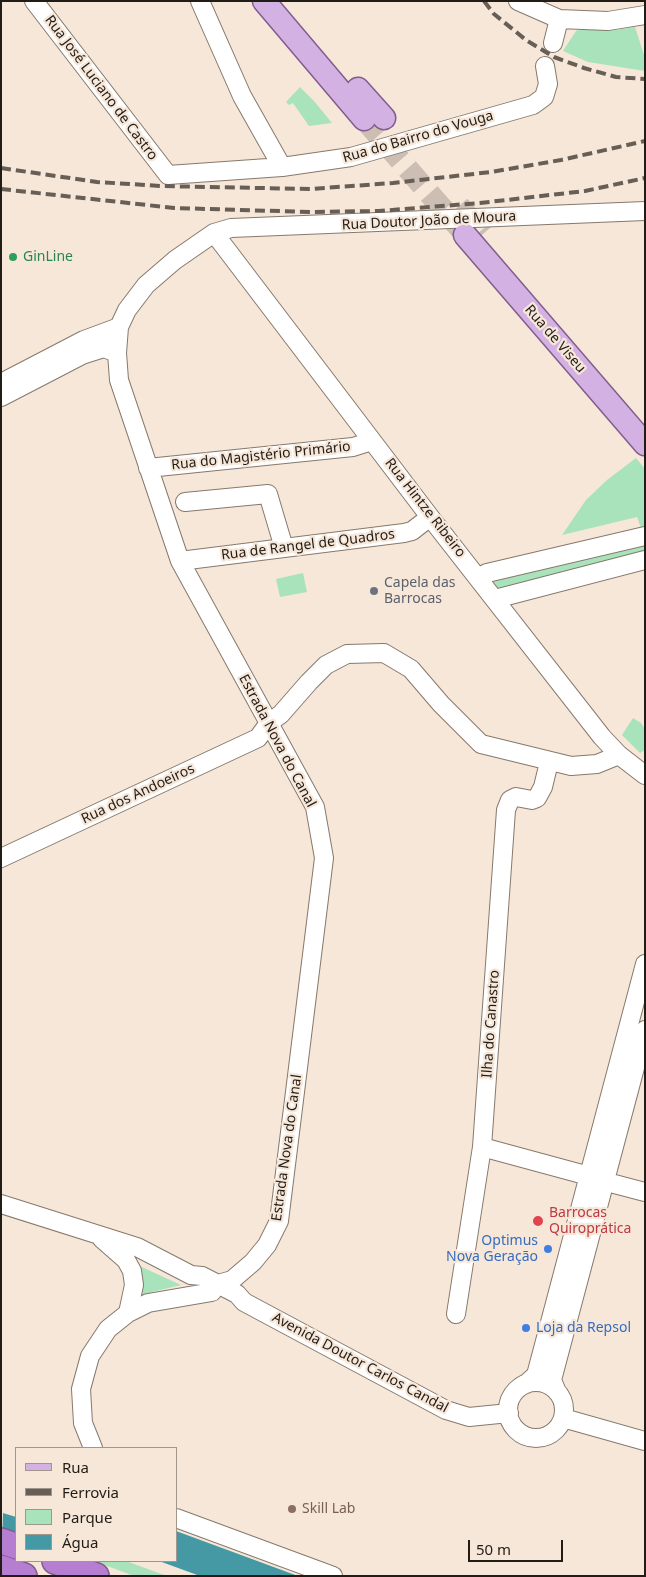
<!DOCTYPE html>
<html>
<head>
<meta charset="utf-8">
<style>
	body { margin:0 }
	#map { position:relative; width:646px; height:1577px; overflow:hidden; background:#f6e7d9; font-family:"Noto Sans",sans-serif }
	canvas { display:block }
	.frame { position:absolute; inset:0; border:2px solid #221c17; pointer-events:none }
	.legend { position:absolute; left:15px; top:1447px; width:162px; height:115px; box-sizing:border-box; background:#f6e7d9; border:1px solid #a1968b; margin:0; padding:6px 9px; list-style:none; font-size:15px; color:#221c17 }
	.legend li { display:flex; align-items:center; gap:10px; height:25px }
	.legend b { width:25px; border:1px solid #a1968b }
	.scale { position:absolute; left:468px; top:1540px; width:95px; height:22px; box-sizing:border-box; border:2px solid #221c17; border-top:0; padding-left:6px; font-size:15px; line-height:18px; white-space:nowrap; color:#221c17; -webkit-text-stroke:4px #f6e7d9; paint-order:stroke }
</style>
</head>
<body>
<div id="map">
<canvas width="646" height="1577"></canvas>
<div class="frame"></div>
<ul class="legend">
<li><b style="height:6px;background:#d3b2e3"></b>Rua</li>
<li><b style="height:6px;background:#675e56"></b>Ferrovia</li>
<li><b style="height:14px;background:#a9e3bb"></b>Parque</li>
<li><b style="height:14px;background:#4499a5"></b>Água</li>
</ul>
<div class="scale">50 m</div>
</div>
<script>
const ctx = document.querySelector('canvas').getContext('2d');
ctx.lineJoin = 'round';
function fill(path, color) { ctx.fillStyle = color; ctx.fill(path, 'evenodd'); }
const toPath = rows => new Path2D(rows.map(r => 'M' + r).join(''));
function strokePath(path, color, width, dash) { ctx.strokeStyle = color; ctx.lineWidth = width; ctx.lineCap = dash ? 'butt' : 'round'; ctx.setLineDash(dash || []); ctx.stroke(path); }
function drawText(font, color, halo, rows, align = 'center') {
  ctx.font = font + ' "Noto Sans",sans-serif'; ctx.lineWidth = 4.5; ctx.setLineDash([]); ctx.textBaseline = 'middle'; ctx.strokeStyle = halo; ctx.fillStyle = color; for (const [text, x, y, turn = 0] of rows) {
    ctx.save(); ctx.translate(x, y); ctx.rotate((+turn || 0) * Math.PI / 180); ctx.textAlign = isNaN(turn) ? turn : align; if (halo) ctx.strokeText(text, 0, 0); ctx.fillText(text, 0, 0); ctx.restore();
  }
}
const green = toPath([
	[635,27,645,58,645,71,588,62,563,51,576,31,584,28,616,30],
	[300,87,314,101,332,123,309,126,293,103,289,105,286,102],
	[636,458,645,469,645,527,641,528,637,517,562,535,586,500,607,480],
	[645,544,645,555,498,590,492,583,497,579],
	[303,573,307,592,280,597,276,579],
	[633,718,641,723,645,729,645,750,640,753,622,735],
	[133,1263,181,1285,152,1292,137,1299],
	[94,1561,126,1561,167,1576,134,1576]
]);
const water = toPath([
	[3,1513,16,1517,16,1558,9,1576,1,1576],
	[176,1531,298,1576,200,1576,159,1561,176,1561]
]);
const majorTunnel = toPath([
	[364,119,464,233],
	[459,206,483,234]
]);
const minor = toPath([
	[34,1,168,175,282,167,351,157,533,105,544,97,548,84,545,66],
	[200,1,242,96,282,167],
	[518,1,559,19,608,21,645,15],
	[553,43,559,19],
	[214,233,430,517,602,737,619,755,645,775],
	[1,383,84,340,119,327],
	[1,397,82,355,104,348,117,353],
	[148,468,353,447,372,441],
	[185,502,268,494,284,548],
	[180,561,404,533,412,531,430,517],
	[479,577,487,573,645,536],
	[495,599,645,560],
	[1,858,258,738,269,723,281,714,309,682,326,665,347,654,384,653,411,669,441,704,481,744,571,766,597,764,619,755],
	[482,1147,589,1176],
	[603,1181,645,1192],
	[1,1204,137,1247,191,1275,202,1276,237,1294,244,1302,446,1410,469,1417,509,1413],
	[102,1239,126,1260,132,1271,134,1285,128,1313],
	[218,1284,232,1280,253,1262,267,1245,279,1221,324,858,315,807,180,561,119,380,117,353,119,327,127,310,146,285,175,260,214,233,231,228,645,211],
	[456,1314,482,1147,506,810,510,800,516,797,532,800,537,798,543,787,549,762],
	'508 1410a28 28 0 1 1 56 0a28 28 0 1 1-56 0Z',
	[526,1384,536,1375,645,964],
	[557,1392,552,1380,645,1030],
	[563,1418,645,1441],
	[93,1448,83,1423,81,1389,90,1356,108,1329,128,1313,148,1303,212,1292],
	[176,1518,333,1576]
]);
const major = toPath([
	[264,1,364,119],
	[358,89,384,118],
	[465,235,645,444]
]);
const highway = toPath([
	[1,1541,16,1546],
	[55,1561,96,1576],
	[1,1568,24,1576]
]);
const rail = toPath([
	[484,1,494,14,526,40,554,57,584,68,616,77,645,79],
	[1,168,97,182,161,186,310,189,393,183,491,172,561,160,645,141],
	[1,189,174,208,310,212,379,211,480,203,585,191,645,178]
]);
const markers = [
	[13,257,5,"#2e9e5b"],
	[374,591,5,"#6b7280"],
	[538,1221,6,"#e0444e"],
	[548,1249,5,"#3f7fe0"],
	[526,1328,5,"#3f7fe0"],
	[292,1509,5,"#8d6e63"]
];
const streetNames = [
	["Rua José Luciano de Castro",101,88,53],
	["Rua do Bairro do Vouga",418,137,-16],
	["Rua Doutor João de Moura",429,221,-3],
	["Rua de Viseu",555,339,49],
	["Rua do Magistério Primário",261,456,-6],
	["Rua Hintze Ribeiro",425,508,52],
	["Rua de Rangel de Quadros",308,545,-7],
	["Estrada Nova do Canal",277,741,62],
	["Rua dos Andoeiros",138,794,-25],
	["Ilha do Canastro",491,1024,-86],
	["Estrada Nova do Canal",287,1148,-82],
	["Avenida Doutor Carlos Candal",360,1363,28]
];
const leisureNames = [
	["GinLine",23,257]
];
const worshipNames = [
	["Capela das",384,583],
	["Barrocas",384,599]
];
const healthNames = [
	["Barrocas",549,1213],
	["Quiroprática",549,1229]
];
const shopNames = [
	["Optimus",538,1241],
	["Nova Geração",538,1257],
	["Loja da Repsol",536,1328,"left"]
];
const educationNames = [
	["Skill Lab",302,1509]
];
fill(green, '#a9e3bb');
fill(water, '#4499a5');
strokePath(majorTunnel, '#ccbeb2', 22, [22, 11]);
strokePath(minor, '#86796c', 20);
strokePath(major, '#825c8f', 25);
strokePath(highway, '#825c8f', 28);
strokePath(minor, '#fff', 18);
strokePath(major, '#d3b2e3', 22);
strokePath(highway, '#b57ed0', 25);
strokePath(rail, '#675e56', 4, [10, 5]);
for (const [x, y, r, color] of markers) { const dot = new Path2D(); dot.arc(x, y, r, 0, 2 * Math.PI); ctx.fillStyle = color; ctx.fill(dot); strokePath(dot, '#f6e7d9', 2); }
drawText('14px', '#221c17', '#f6e7d9', streetNames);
drawText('14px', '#27864d', '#f6e7d9', leisureNames, 'left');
drawText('14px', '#5b616d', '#f6e7d9', worshipNames, 'left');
drawText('14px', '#be3a42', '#f6e7d9', healthNames, 'left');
drawText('14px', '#366cbe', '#f6e7d9', shopNames, 'right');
drawText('14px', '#785e54', '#f6e7d9', educationNames, 'left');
</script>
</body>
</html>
